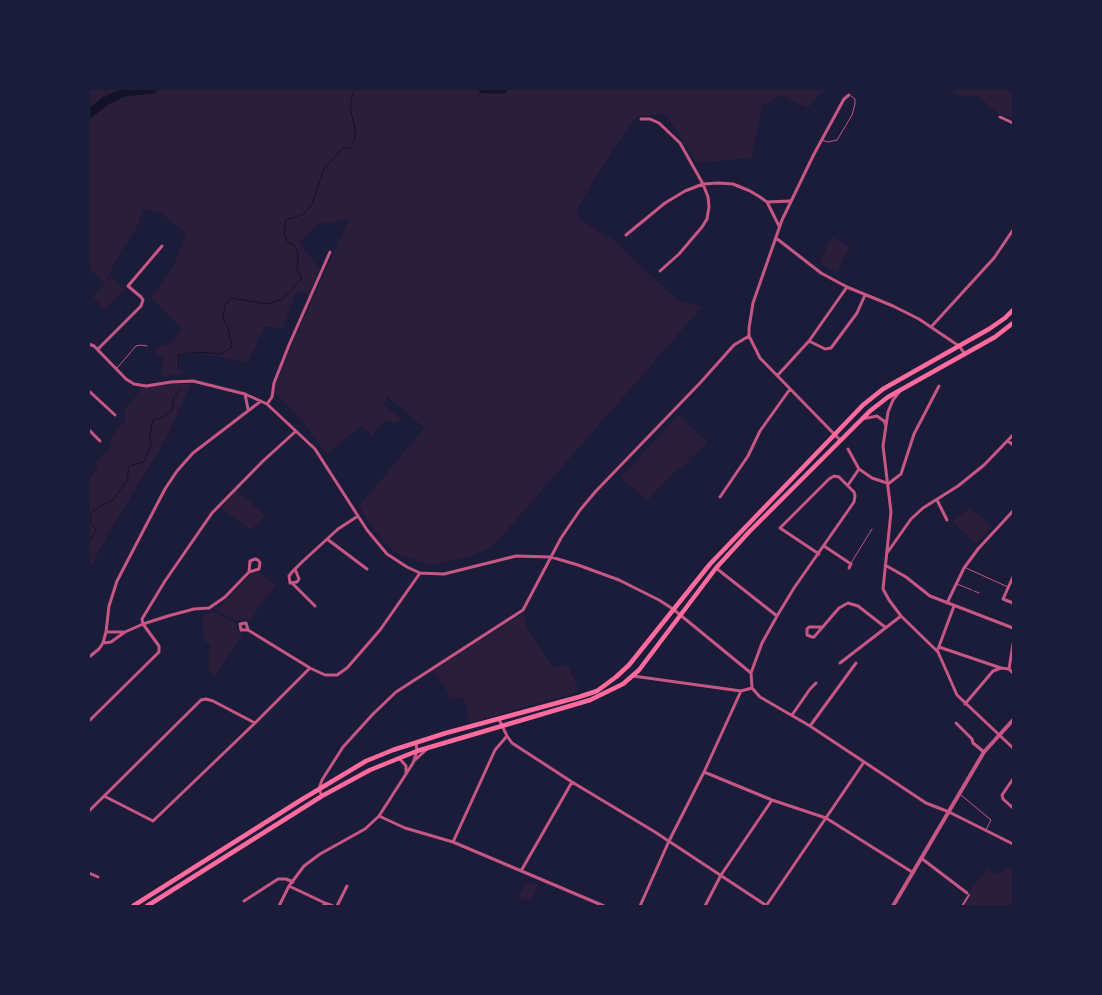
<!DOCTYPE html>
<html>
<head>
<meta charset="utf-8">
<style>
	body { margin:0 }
	#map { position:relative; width:1102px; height:995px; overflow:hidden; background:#1b1b3a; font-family:"IBM Plex Sans",sans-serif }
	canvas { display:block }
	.frame { position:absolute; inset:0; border:90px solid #1b1b3a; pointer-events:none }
</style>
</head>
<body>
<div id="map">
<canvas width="1102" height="995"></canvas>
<div class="frame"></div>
</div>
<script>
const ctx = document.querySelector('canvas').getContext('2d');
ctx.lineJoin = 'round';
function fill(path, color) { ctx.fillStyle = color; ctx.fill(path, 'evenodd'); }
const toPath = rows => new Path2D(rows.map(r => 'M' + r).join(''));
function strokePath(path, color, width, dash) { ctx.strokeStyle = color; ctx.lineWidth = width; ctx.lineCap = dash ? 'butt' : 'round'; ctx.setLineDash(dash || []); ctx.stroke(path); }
const green = toPath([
	[89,89,825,89,808,108,779,95,763,105,751,158,696,163,666,114,636,117,615,146,577,209,580,220,615,241,670,294,680,301,702,307,493,546,470,557,431,565,395,553,374,530,359,506,424,428,388,397,383,404,402,419,394,424,386,420,372,435,361,426,327,454,294,411,273,390,296,336,349,219,319,224,299,242,319,269,309,294,296,292,283,328,264,327,248,363,199,353,180,356,181,374,161,377,163,357,153,352,158,347,171,343,181,329,151,297,173,267,186,233,160,213,143,209,137,227,117,258,106,282,111,277,124,289,106,310,93,298,105,283,89,269],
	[945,89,1013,89,1013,118,999,114,978,96,960,96],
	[832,237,850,246,837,272,819,263],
	[167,384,191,384,167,437,106,538,89,570,89,478,98,468,96,462,110,448,110,439,125,421,124,411,143,387],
	[678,415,707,442,693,457,691,455,688,459,690,461,683,468,680,466,647,501,621,477],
	[236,490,265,515,251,530,221,508],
	[971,508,991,527,976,544,952,521],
	[260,572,276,586,269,593,250,621,246,618,238,621,216,610,214,608,221,606,251,574],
	[213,612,236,623,237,631,243,634,215,676,208,668,211,644,204,641,202,619,205,614],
	[524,613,526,627,553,667,568,666,580,691,470,723,464,699,451,697,433,670],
	[1011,867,1013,869,1013,906,961,906,973,886,988,869,996,875],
	[526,881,538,885,531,902,519,897]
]);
const stream = toPath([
	[179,369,178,355,197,352,221,354,232,347,228,328,223,317,225,305,230,298,268,304,283,299,302,278,297,269,298,255,295,246,287,241,284,233,286,220,304,214,312,204,324,169,343,148,351,148,356,135,350,106,354,89],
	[89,543,96,531,91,522,90,514,98,507,112,501,127,481,129,466,144,462,151,446,150,434,153,420,164,417,172,410,174,397,180,389]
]);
const river = toPath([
	[483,89,503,89],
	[89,114,105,101,125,92,152,89]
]);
const service = toPath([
	[822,140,828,142,837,140,852,115,855,104,855,99,851,96],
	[117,368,136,346,141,345,147,346],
	[851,563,872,529],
	[966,568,1008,587],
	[957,584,972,590],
	[974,591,979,593],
	[961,795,991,820,986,830]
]);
const pedestrian = toPath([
	[962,906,969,895]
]);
const minor = toPath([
	[1000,117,1013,123],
	[641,119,650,119,659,123,680,143,703,184,708,197,709,207,707,219,702,227,679,254,660,271],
	[767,202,790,201],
	[626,235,665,203,685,191,703,184,718,183,733,184,750,191,760,197,767,202,779,226],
	[776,238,821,273,847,287,893,306,919,319,959,346,965,354],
	[931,327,994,258,1013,230],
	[809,341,825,349,831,348,857,313,865,295],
	[89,344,94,346,126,379,134,384,146,386,171,382,193,381,245,394,267,404,315,449,367,530,387,554,407,567,420,573,444,574,516,556,551,557,578,565,619,580,659,600,673,609,751,673],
	[98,349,141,306,143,300,141,297,128,286,162,246],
	[777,376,809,341,847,287],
	[89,391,115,415],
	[900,391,893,400,888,412,883,446,891,512,883,589,889,600,901,616,938,652,957,695,1013,748],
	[245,394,248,409],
	[267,404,272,397,274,383,289,345,330,252],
	[862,419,877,416,884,421,886,426],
	[89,430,100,441],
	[840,440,760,358,749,336,749,328,753,303,782,220,814,154,844,99,849,95],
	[1008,441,1013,445],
	[848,449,859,469,872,478,887,483],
	[888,484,901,474,914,434,939,386],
	[848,485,859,469],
	[720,497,748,456,760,431,790,389],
	[937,500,947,520],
	[780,528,819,554],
	[327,539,367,569],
	[824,546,851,564,849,568],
	[887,553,911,519,923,508,958,486,984,465,1013,435],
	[885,565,906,577,930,596,1013,628],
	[716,568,777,616],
	[295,569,299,579,297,582,290,583,289,576,292,572,302,562,338,529,358,516],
	[1013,577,1003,599,1013,603],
	[293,584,315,606],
	[947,603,964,568,978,549,1013,511],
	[822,627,809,627,807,629,807,635,812,637,814,637,839,608,848,603,858,606,885,627],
	[248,630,246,623,240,624,241,630,248,630,310,668,325,675,337,675,347,668,380,630,420,573],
	[106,632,125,632],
	[103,643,111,642,125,632,143,624,168,616,194,609,209,608,225,597,249,572,259,569,260,563,258,560,255,559,250,561,249,572],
	[939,647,1001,668],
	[938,649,954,606],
	[89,657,99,649,103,643,106,632,109,606,117,581,165,489,177,471,193,453,261,401],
	[840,663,901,616],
	[1009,669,1013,644],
	[1009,669,1013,673],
	[633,676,741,691,752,688],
	[752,688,751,673,762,643,777,616,794,588,854,502,855,496,854,492,839,477,834,476,829,479,780,528],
	[752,688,760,697,810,726,926,803,949,812,1013,844],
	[965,704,993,671,1001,668,1009,669],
	[792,715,810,689,816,683],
	[499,719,507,736,512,743,572,782,655,832,767,906],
	[89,721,159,652,159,646,143,624,142,619,165,581,212,513,263,461,296,431],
	[956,723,972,739,973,743,984,752],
	[810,726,856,663],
	[399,758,406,766,406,774],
	[415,760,427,749],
	[704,772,772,800,826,818,912,872],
	[1013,779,1002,795,1003,799,1013,808],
	[104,796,153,821,255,723,310,668],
	[322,796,319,789,322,780,343,747,373,714,396,692,523,610,561,538,580,510,596,491,700,383,734,345,749,336],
	[89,811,201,700,206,699,213,701,255,723],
	[379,816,405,828,453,842,604,906],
	[453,842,495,750,507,736],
	[921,858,967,893],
	[521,871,572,782],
	[89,873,98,877],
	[289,886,325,903],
	[244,901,278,879,286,879,293,882],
	[279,906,289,886,304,866,320,854,365,829,379,816,413,763,417,751,416,743],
	[323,906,325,903,333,906],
	[337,906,347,886],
	[640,906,669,841,704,772,741,691],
	[705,906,721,875,772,800],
	[766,906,864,762]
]);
const tertiary = toPath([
	[893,906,984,752,1013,720]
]);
const primary = toPath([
	[133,906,301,800,366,761,393,750,446,733,579,697,597,691,616,677,629,665,710,564,863,405,883,389,989,329,1005,318,1013,310],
	[147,906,322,796,370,770,417,751,590,700,623,684,639,670,716,568,749,532,870,411,888,397,995,337,1013,323]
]);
fill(green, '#2a1e3b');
strokePath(stream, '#12122b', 1);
strokePath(river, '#12122b', 9);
strokePath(service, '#c65784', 1);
strokePath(pedestrian, '#c65784', 2);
strokePath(minor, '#c65784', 3);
strokePath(tertiary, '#c65784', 4);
strokePath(primary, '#ff6b9d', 4.5);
</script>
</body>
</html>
